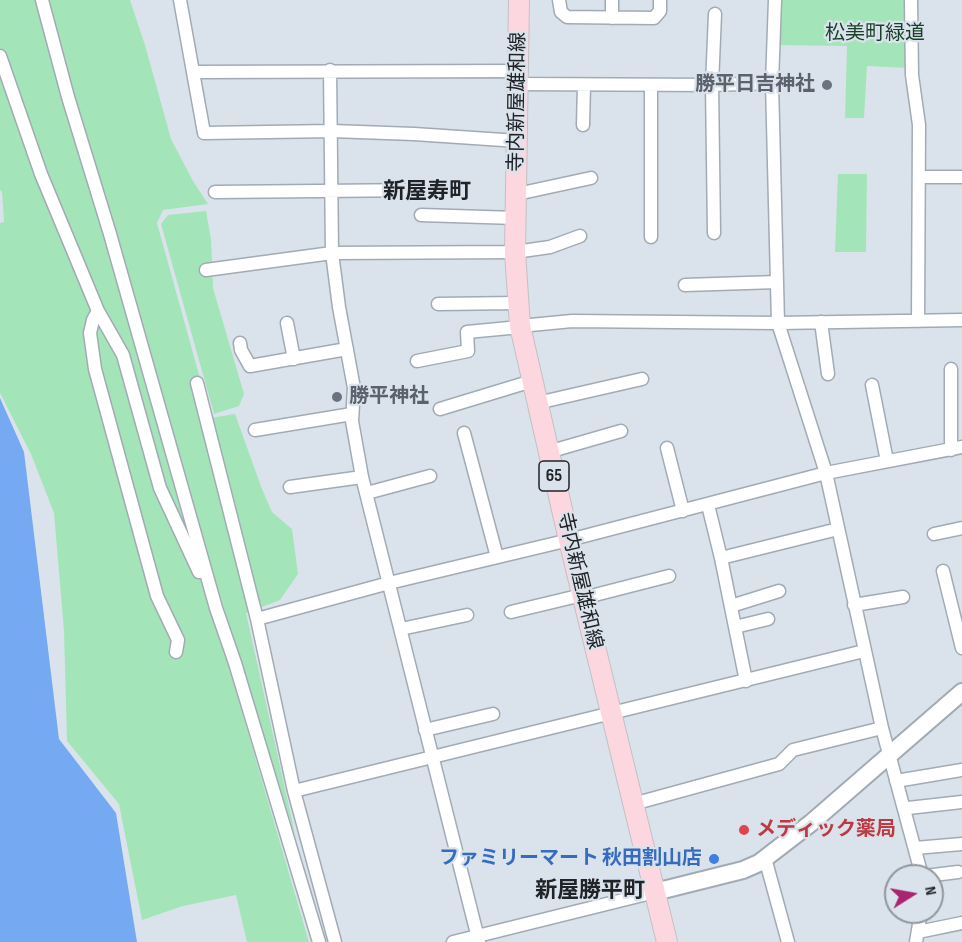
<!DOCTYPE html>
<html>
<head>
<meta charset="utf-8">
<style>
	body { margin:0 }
	#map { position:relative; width:962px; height:942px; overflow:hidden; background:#dae3ec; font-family:"Sofia Sans Condensed",sans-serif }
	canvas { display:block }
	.north { position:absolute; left:884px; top:864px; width:60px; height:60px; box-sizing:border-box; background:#dae3ec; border:2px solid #90969d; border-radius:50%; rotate:79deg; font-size:16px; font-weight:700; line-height:24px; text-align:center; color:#202327 }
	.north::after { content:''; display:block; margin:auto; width:21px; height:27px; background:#a9256f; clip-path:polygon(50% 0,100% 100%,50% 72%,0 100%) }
</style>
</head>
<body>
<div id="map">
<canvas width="962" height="942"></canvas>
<div class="north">N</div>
</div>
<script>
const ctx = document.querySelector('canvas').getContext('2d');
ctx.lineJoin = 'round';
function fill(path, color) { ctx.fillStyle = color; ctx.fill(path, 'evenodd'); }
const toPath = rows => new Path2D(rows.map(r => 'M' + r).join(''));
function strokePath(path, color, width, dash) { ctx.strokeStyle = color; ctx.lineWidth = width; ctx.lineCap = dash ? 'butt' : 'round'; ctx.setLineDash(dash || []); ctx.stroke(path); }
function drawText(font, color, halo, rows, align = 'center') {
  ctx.font = font + ' "Sofia Sans Condensed","Noto Sans JP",sans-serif'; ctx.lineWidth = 4.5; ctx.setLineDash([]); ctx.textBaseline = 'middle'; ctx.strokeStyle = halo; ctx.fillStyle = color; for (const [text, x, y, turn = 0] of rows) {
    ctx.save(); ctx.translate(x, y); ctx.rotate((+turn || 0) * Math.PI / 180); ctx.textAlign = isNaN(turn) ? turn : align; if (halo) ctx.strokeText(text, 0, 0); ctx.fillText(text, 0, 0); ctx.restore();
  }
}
const green = toPath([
	[0,0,37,0,207,602,225,654,309,942,247,942,236,895,183,906,142,920,119,804,67,741,64,631,54,513,31,454,0,393,0,223,4,222,2,192,0,190],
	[47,0,130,0,145,45,171,139,193,181,208,204,163,210,157,223,211,418,235,414,262,489,272,512,292,529,298,574,280,600,246,613,296,838,200,532],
	[778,0,905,0,907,68,867,66,864,118,845,118,847,46,776,45],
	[838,174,867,174,866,252,835,252],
	[206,211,211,239,213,288,244,394,239,406,214,414,161,224,168,215]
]);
const water = toPath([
	[0,398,24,452,59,739,116,813,137,942,0,942]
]);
const street = toPath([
	[42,0,68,97,110,234,216,608,235,663,319,942],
	[180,0,204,133,332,131,414,134,518,141],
	[559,0,561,12,567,17,654,18,660,11,660,0],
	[775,0,772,83,778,323,826,473,882,728,922,876],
	[911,0,912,75,919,125,918,321],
	[612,18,612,0],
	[0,56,41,174,98,311,123,355,160,488,199,572],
	[330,70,332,253,339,307,354,388,352,421,362,477,479,942],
	[193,72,518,71],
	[518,84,712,85,772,83],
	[651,85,651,237],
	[583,125,584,85],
	[920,177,962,177],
	[215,192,422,190],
	[517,194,591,178],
	[421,215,516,218],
	[714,233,712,85,715,14],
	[206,270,332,253,515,252,550,247,580,236],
	[685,285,777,282],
	[438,304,518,303],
	[98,311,93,320,90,333,95,369,157,596,178,640,176,652],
	[821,322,828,374],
	[287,323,294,359],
	[520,326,572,321,778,323,962,320],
	[240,343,241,350,250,366,347,349],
	[417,361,468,351,467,332,520,327],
	[197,383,257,619,294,791,335,942],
	[872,385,887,461],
	[537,403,642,379],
	[440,409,532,381],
	[255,430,352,414],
	[464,433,497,557],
	[667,448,683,511],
	[951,450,951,369],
	[548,452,621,431],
	[290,487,362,477],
	[367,493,430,476],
	[708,505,721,558,746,681],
	[934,534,962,528],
	[721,558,838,529],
	[943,571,962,648],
	[583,598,669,576],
	[854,605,903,597],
	[731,606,779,591],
	[511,612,582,595],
	[257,619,389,583,569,540,826,473,962,447],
	[735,627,768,619],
	[401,629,467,615],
	[425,730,493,714],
	[896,781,962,770],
	[294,791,864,651],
	[633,804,779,764,793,750,882,728],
	[908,808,962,802],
	[915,848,962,844],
	[765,858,788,942],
	[925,876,958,872],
	[918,932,962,923],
	[453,942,655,892],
	[916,942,921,912]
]);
const secondary = toPath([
	[655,892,743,870,759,863,811,823,962,692]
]);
const primary = toPath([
	[519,0,515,252,520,326,569,540,667,942]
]);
const markers = [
	[827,85,6,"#6b7280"],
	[337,397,6,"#6b7280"],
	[744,830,6,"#e0444e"],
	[714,859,6,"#3f7fe0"]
];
const shields = [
	[554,476,30]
];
const shieldNames = [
	["65",554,476]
];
const parkNames = [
	["松美町緑道",875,34]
];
const worshipNames = [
	["勝平日吉神社",815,85],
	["勝平神社",349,397,"left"]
];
const streetNames = [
	["寺内新屋雄和線",518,102,-89],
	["寺内新屋雄和線",579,581,77]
];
const healthNames = [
	["メディック薬局",756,830]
];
const shopNames = [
	["ファミリーマート 秋田割山店",702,859]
];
const quarterNames = [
	["新屋寿町",427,192],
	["新屋勝平町",590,891]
];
fill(green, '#a3e5b9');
fill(water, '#75a9f2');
strokePath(street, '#a2abb4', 15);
strokePath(secondary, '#a2abb4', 20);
strokePath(primary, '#c1c1c3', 22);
strokePath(street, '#fff', 12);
strokePath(secondary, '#fff', 16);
strokePath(primary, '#fdd7e0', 20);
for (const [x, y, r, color] of markers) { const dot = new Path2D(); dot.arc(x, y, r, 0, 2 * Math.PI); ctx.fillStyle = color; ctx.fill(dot); strokePath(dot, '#dae3ec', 2); }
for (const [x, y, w] of shields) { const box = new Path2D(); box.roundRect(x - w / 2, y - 15, w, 30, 4.5); ctx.fillStyle = '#dae3ec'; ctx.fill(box); strokePath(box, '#202327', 1.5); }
drawText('bold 18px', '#202327', null, shieldNames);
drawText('20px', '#193f28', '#dae3ec', parkNames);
drawText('bold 20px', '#5b616d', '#dae3ec', worshipNames, 'right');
drawText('20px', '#202327', '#dae3ec', streetNames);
drawText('bold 20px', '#be3a42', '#dae3ec', healthNames, 'left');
drawText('bold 20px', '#366cbe', '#dae3ec', shopNames, 'right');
drawText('bold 22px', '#202327', '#dae3ec', quarterNames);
</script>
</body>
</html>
